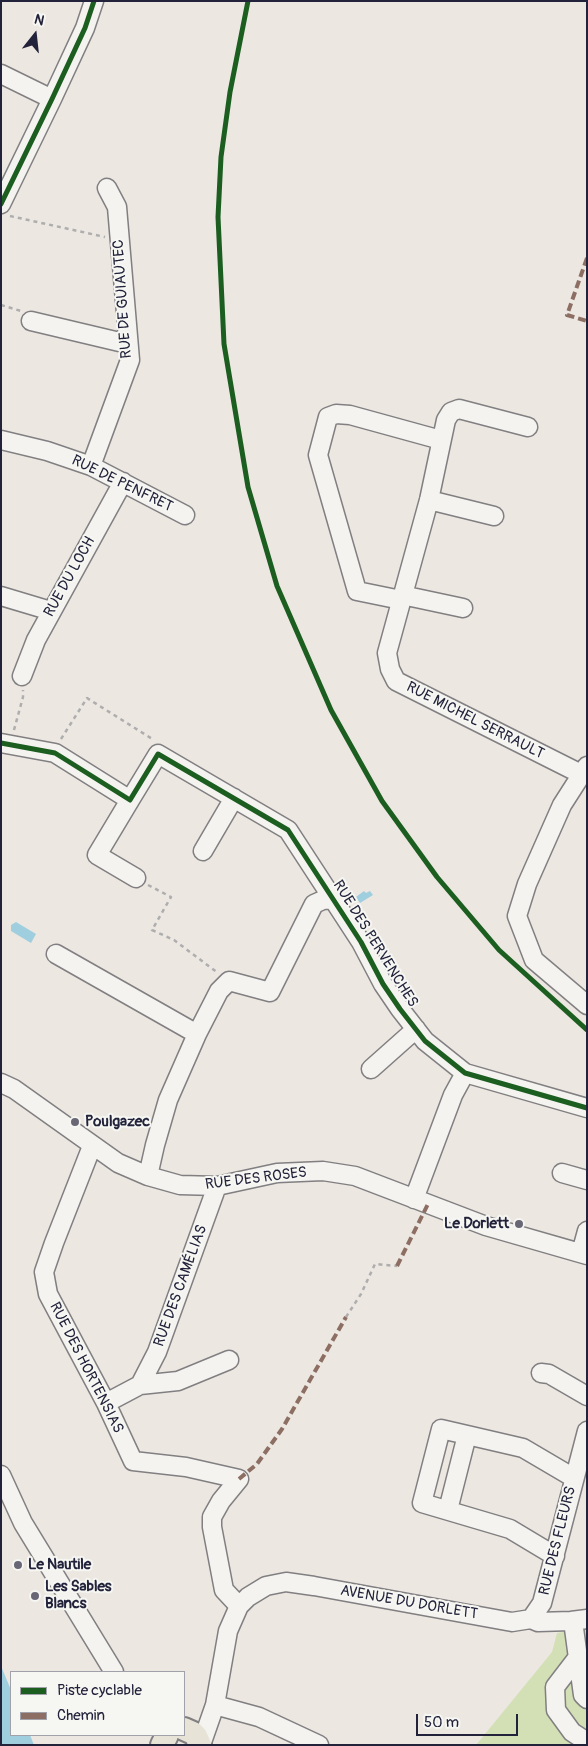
<!DOCTYPE html>
<html>
<head>
<meta charset="utf-8">
<style>
	body { margin:0 }
	#map { position:relative; width:588px; height:1746px; overflow:hidden; background:#ece7e1; font-family:Pangolin,sans-serif }
	canvas { display:block }
	.frame { position:absolute; inset:0; border:2px solid #22223b; pointer-events:none }
	.legend { position:absolute; left:10px; top:1671px; width:175px; height:65px; box-sizing:border-box; background:#f6f6f2; border:1px solid #a1a1a9; margin:0; padding:6px 9px; list-style:none; font-size:15px; color:#22223b }
	.legend li { display:flex; align-items:center; gap:10px; height:25px }
	.legend b { width:25px; border:1px solid #a1a1a9 }
	.north { position:absolute; left:10px; top:10px; width:50px; height:50px; -webkit-text-stroke:4px #f6f6f2; paint-order:stroke; rotate:16deg; font-size:14px; font-weight:700; line-height:20px; text-align:center; color:#22223b }
	.north::after { content:''; display:block; margin:auto; width:18px; height:22px; background:#22223b; clip-path:polygon(50% 0,100% 100%,50% 72%,0 100%) }
	.scale { position:absolute; left:416px; top:1714px; width:102px; height:22px; box-sizing:border-box; border:2px solid #22223b; border-top:0; padding-left:6px; font-size:15px; line-height:18px; white-space:nowrap; color:#22223b; -webkit-text-stroke:4px #f6f6f2; paint-order:stroke }
</style>
</head>
<body>
<div id="map">
<canvas width="588" height="1746"></canvas>
<div class="frame"></div>
<ul class="legend">
<li><b style="height:6px;background:#1b5e20"></b>Piste cyclable</li>
<li><b style="height:6px;background:#8d6e63"></b>Chemin</li>
</ul>
<div class="north">N</div>
<div class="scale">50 m</div>
</div>
<script>
const ctx = document.querySelector('canvas').getContext('2d');
ctx.lineJoin = 'round';
function fill(path, color) { ctx.fillStyle = color; ctx.fill(path, 'evenodd'); }
const toPath = rows => new Path2D(rows.map(r => 'M' + r).join(''));
function strokePath(path, color, width, dash) { ctx.strokeStyle = color; ctx.lineWidth = width; ctx.lineCap = dash ? 'butt' : 'round'; ctx.setLineDash(dash || []); ctx.stroke(path); }
function drawText(font, color, halo, rows, align = 'center') {
  ctx.font = font + ' Pangolin,sans-serif'; ctx.lineWidth = 4; ctx.setLineDash([]); ctx.textBaseline = 'middle'; ctx.strokeStyle = halo; ctx.fillStyle = color; for (const [text, x, y, turn = 0] of rows) {
    ctx.save(); ctx.translate(x, y); ctx.rotate((+turn || 0) * Math.PI / 180); ctx.textAlign = isNaN(turn) ? turn : align; if (halo) ctx.strokeText(text, 0, 0); ctx.fillText(text, 0, 0); ctx.restore();
  }
}
const green = toPath([
	[587,1628,587,1745,476,1745,552,1652,557,1633]
]);
const water = toPath([
	[364,891,366,893,370,891,373,895,360,903,356,897],
	[16,922,36,934,31,943,11,931,11,925],
	[1,1666,11,1690,11,1735,30,1735,34,1745,1,1745]
]);
const path = toPath([
	[10,216,105,237],
	[1,305,21,311],
	[14,730,23,697,23,690],
	[61,739,87,698,154,740],
	[148,885,171,897,152,930,174,940,218,973],
	[346,1317,361,1294,375,1264,397,1266]
]);
const minor = toPath([
	[1,74,52,99],
	[1,204,52,99,85,28,94,1],
	[31,321,128,344],
	[528,427,459,409,451,412,446,420,429,500,387,653,390,669,396,681,581,774],
	[1,440,47,451,91,466,185,515],
	[91,466,130,360,117,207,107,188],
	[429,500,494,516],
	[402,595,463,608],
	[1,596,51,611],
	[401,600,357,591,318,455,328,417,336,414,350,415,441,440],
	[22,676,36,640,123,482],
	[1,743,55,753,130,800,158,754,288,830,361,942,383,984,400,1009,425,1041,465,1073,587,1108],
	[587,766,562,805,527,884,517,916,534,960,587,1005],
	[130,800,97,855,136,878],
	[203,851,234,798],
	[56,954,197,1034],
	[371,1069,416,1029],
	[1,1083,14,1089,118,1163,148,1176,180,1185,217,1186,277,1173,323,1171,355,1176,486,1226,587,1255],
	[92,1146,54,1243,44,1272,48,1294,106,1403,133,1461,186,1467,239,1479,221,1501,212,1517,212,1527,224,1590,239,1606],
	[562,1173,587,1180],
	[148,1176,155,1145,168,1100,197,1034,219,991,229,981,270,992,314,904,323,900,332,899],
	[414,1199,453,1095,465,1073],
	[581,1253,587,1231],
	[541,1373,549,1374,587,1396],
	[140,1385,157,1352,217,1186],
	[106,1403,140,1385,178,1381,229,1360],
	[467,1435,523,1448,574,1478],
	[1,1475,23,1523,114,1672],
	[448,1510,467,1435,441,1429,422,1503,510,1529,555,1556],
	[531,1619,542,1603,587,1431],
	[573,1621,583,1695,587,1699],
	[578,1657,555,1687,556,1710,572,1732,587,1742],
	[215,1705,259,1717,319,1745],
	[201,1745,215,1705,228,1631,239,1606,248,1597,266,1586,286,1582,314,1586,512,1622,531,1619,538,1622,571,1621,587,1619]
]);
const major = toPath([
	[184,1729,193,1733,196,1736,200,1745],
	[162,1745,167,1735]
]);
const quiet = toPath([
	[587,258,567,315,587,321],
	[397,1266,428,1204],
	[239,1479,257,1464,282,1429,346,1317]
]);
const cycleway = toPath([
	[248,1,230,92,221,157,218,217,224,344,248,487,277,586,331,710,382,801,437,877,499,950,587,1030],
	[1,204,52,99,85,28,94,1],
	[1,743,55,753,130,800,158,754,288,830,361,942,383,984,400,1009,425,1041,465,1073,587,1108]
]);
const markers = [
	[75,1122,5,"#696775"],
	[519,1224,5,"#696775"],
	[18,1565,5,"#696775"],
	[35,1596,5,"#696775"]
];
const streetNames = [
	["RUE DE GUIAUTEC",123,299,-94],
	["RUE DE PENFRET",122,484,26],
	["RUE DU LOCH",70,577,-61],
	["RUE MICHEL SERRAULT",475,721,27],
	["RUE DES PERVENCHES",375,944,58],
	["RUE DES ROSES",256,1179,-7],
	["RUE DES CAMÉLIAS",181,1286,-70],
	["RUE DES HORTENSIAS",86,1368,63],
	["RUE DES FLEURS",558,1541,-76],
	["AVENUE DU DORLETT",409,1603,10]
];
const poiNames = [
	["Poulgazec",85,1122],
	["Le Dorlett",509,1224,"right"],
	["Le Nautile",28,1565],
	["Les Sables",45,1587],
	["Blancs",45,1604]
];
fill(green, '#d3e0b6');
fill(water, '#9fcedf');
strokePath(minor, '#817f81', 21);
strokePath(major, '#817f81', 26);
strokePath(path, '#afaeaf', 2.5, [4, 4]);
strokePath(minor, '#f4f3f0', 18);
strokePath(major, '#e7e4d7', 22);
strokePath(quiet, '#8d6e63', 4, [8, 4]);
strokePath(cycleway, '#1b5e20', 5);
for (const [x, y, r, color] of markers) { const dot = new Path2D(); dot.arc(x, y, r, 0, 2 * Math.PI); ctx.fillStyle = color; ctx.fill(dot); strokePath(dot, '#f6f6f2', 2); }
drawText('15px', '#22223b', '#f6f6f2', streetNames);
drawText('bold 15px', '#22223b', '#f6f6f2', poiNames, 'left');
</script>
</body>
</html>
